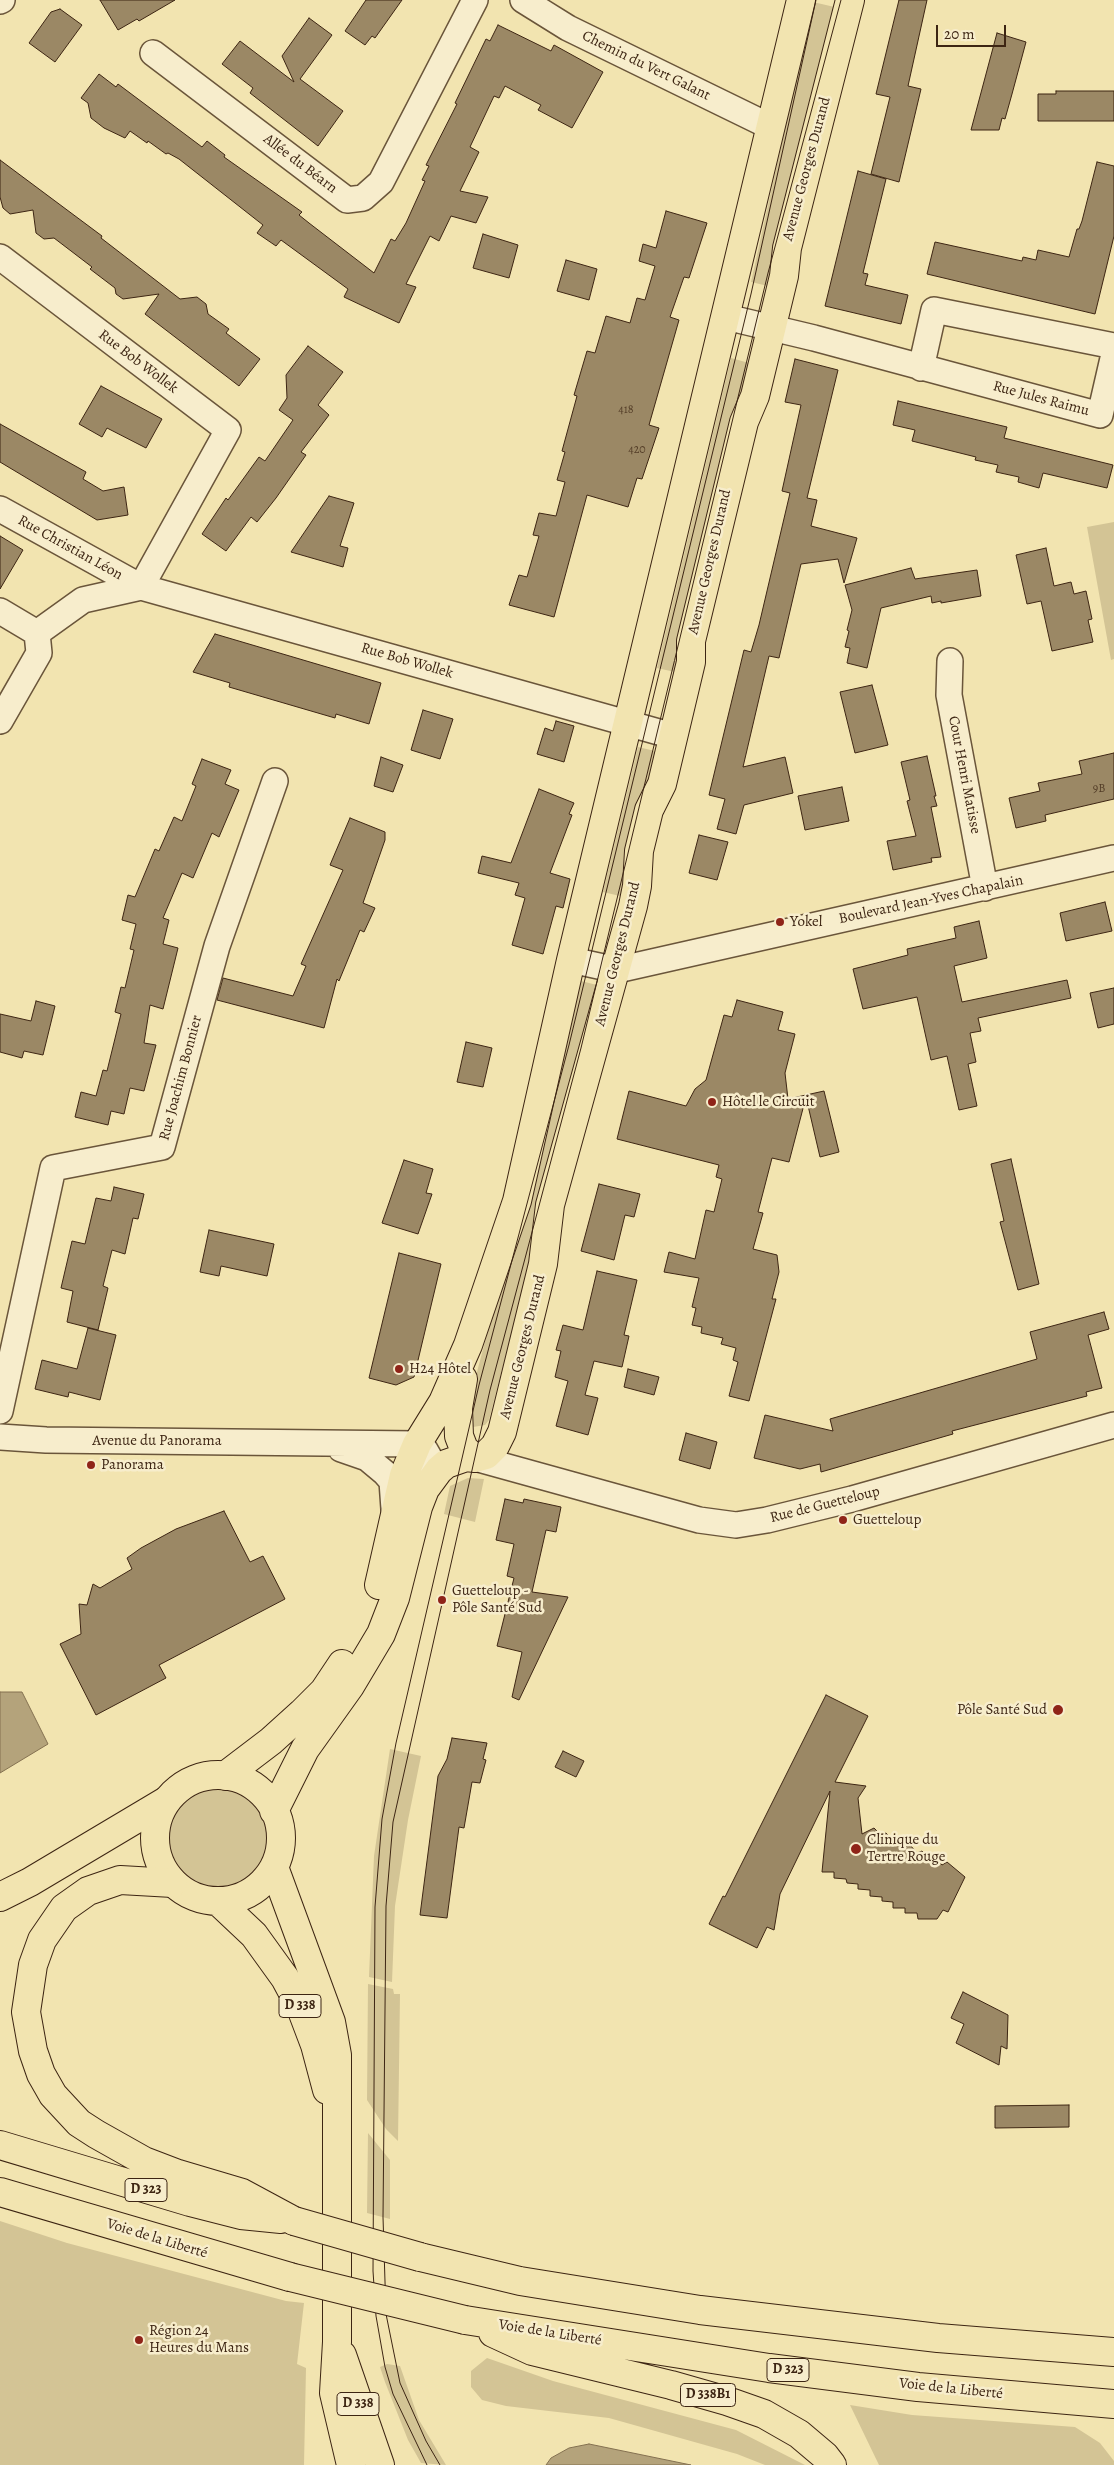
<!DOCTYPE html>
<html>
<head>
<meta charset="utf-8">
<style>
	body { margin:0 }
	#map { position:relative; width:1114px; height:2465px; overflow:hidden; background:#f2e4b0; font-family:Alegreya,serif }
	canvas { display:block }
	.scale { position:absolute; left:936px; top:25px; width:70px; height:22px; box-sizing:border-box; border:2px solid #3d2513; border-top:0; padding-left:6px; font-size:15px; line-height:18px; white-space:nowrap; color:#3d2513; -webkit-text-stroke:4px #f7edcc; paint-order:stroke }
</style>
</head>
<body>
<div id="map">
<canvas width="1114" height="2465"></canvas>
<div class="scale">20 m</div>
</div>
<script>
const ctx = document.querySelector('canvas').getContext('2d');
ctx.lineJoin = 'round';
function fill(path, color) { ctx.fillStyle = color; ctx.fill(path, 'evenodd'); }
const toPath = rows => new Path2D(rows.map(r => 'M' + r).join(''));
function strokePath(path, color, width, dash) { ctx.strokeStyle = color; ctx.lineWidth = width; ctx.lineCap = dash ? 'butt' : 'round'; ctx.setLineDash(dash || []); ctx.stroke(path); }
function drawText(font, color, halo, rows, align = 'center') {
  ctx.font = font + ' Alegreya,serif'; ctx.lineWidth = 5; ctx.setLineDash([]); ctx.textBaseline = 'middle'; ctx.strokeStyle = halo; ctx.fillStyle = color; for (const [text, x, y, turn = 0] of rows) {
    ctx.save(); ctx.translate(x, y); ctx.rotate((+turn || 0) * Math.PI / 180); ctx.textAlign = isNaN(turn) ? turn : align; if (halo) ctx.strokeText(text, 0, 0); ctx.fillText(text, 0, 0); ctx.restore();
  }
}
const green = toPath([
	[813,2,843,9,768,286,751,282],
	[731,358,749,363,675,672,657,668],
	[1114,522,1114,659,1111,660,1087,527],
	[638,747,655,751,620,896,603,892],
	[581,981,601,986,489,1420,485,1425,473,1427,467,1422,469,1402],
	[468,1478,484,1479,475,1522,444,1514,450,1486],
	[390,1749,421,1756,408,1820,395,1906,392,1982,369,1977,374,1856],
	'169 1837a50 50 0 1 1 100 0a50 50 0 1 1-100 0Z',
	[368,1984,393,1989,394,1994,400,1994,398,2141,386,2129,367,2100],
	[368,2133,390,2160,390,2219,367,2213],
	[0,2221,67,2243,286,2301,304,2303,297,2364,306,2368,304,2465,0,2465],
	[487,2358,553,2381,736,2430,805,2465,765,2465,737,2454,609,2418,506,2406,482,2400,471,2387,471,2371],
	[387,2364,400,2366,419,2420,446,2465,421,2463,408,2440,385,2382,380,2367],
	[850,2405,912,2415,1075,2427,1100,2443,1114,2461,1114,2465,879,2465]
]);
const water = toPath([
	[0,1692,22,1692,48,1744,0,1773,0,1692],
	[589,2444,691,2465,546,2465,551,2458,569,2448,589,2444]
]);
const building = toPath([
	[100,0,175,0,139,21,137,19,118,30,100,0],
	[366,0,402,0,375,38,372,36,365,45,345,31,366,0],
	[899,0,927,0,908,86,921,89,899,182,871,174,890,97,876,94,899,0],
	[60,9,82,25,55,62,29,43,51,12,60,9],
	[309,18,332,35,300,79,343,111,318,146,250,93,253,88,222,64,240,41,294,82,282,56,309,18],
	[498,25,551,51,554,45,603,72,572,128,538,110,541,105,505,86,499,98,494,96,470,147,479,152,460,191,488,197,476,223,451,216,439,241,430,236,406,284,416,287,399,323,344,297,348,289,281,240,276,246,257,233,263,225,179,159,168,153,166,154,148,141,147,143,130,131,125,138,104,128,91,118,88,103,81,98,99,74,116,87,118,84,202,147,207,141,225,155,224,157,302,212,299,215,309,223,374,273,391,239,395,241,406,223,425,181,422,180,429,166,426,165,457,104,455,103,486,39,490,41,498,25],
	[997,33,1026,42,1012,94,1005,119,1002,118,999,130,971,130,997,33],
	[1056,91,1114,91,1114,121,1038,121,1038,94,1056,94,1056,91],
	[0,160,102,236,101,238,180,299,197,297,206,304,208,314,229,329,226,333,260,359,239,386,145,314,159,294,123,299,116,294,115,288,90,269,92,267,54,238,44,239,36,233,33,210,10,214,3,208,0,197,0,160],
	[1097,162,1114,166,1114,236,1095,314,927,274,935,242,1022,261,1023,257,1036,260,1038,250,1069,257,1077,229,1079,229,1082,221,1097,162],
	[858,171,886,179,863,273,868,274,865,285,908,295,901,324,825,306,858,171],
	[666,211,707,223,689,278,684,277,670,317,679,320,649,425,659,428,642,479,637,478,628,507,587,495,554,617,509,605,519,575,527,577,539,536,533,535,539,513,556,516,565,482,557,480,565,452,562,451,577,396,574,395,587,351,595,353,606,316,630,323,637,298,645,300,655,266,639,261,643,244,656,248,666,211],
	[483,234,518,245,509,278,473,268,483,234],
	[566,260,597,269,589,300,557,291,566,260],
	[308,346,343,372,318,405,329,415,301,452,306,455,276,498,257,522,251,517,226,551,202,534,226,498,228,500,259,457,265,461,293,420,279,410,287,398,286,375,308,346],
	[795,359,838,370,807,498,817,500,811,526,857,538,844,583,838,559,801,564,779,658,769,656,743,767,785,757,793,793,744,805,736,834,717,829,725,799,709,795,744,650,751,652,759,625,790,493,782,491,801,405,785,402,795,359],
	[101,386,162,419,146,448,107,428,102,437,79,424,101,386],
	[898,401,1007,427,1004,438,1113,465,1107,488,1043,473,1039,488,1018,482,1019,477,996,472,998,465,975,460,976,457,912,441,915,430,893,425,898,401],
	[0,424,86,472,83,479,103,491,124,487,128,515,97,520,0,462,0,424],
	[329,496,354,503,340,546,348,548,343,567,291,552,329,496],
	[0,536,23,550,0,589,0,536],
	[1046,548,1054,586,1071,582,1074,594,1086,591,1092,619,1088,620,1093,642,1052,651,1041,601,1027,604,1016,555,1046,548],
	[911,568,915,579,977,570,981,596,941,603,941,601,932,603,931,596,881,608,867,668,847,663,850,648,845,647,849,631,847,630,852,610,845,585,911,568],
	[215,634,381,683,369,724,336,714,335,718,229,687,230,683,193,672,215,634],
	[872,685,888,745,855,753,840,692,872,685],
	[423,710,453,719,440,759,411,750,423,710],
	[556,721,574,726,564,762,537,754,545,728,553,731,556,721],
	[1114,753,1114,799,1045,815,1046,821,1016,828,1009,798,1040,791,1038,783,1082,774,1079,761,1114,753],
	[927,756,936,796,934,796,937,806,931,807,941,857,931,858,932,862,893,870,887,841,916,836,907,801,910,800,901,762,927,756],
	[381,757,403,765,393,792,374,786,381,757],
	[202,759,231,770,225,784,239,790,219,837,212,833,193,878,182,873,163,918,169,920,163,944,178,948,163,1009,150,1005,144,1043,156,1045,144,1091,130,1088,124,1114,111,1111,108,1125,75,1117,81,1092,96,1096,103,1070,107,1071,121,1014,115,1012,121,987,125,988,134,950,130,949,136,924,122,920,128,895,135,897,155,849,159,851,174,817,182,821,196,786,192,784,202,759],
	[842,787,849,821,805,830,798,796,842,787],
	[539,789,574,803,569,814,572,815,550,873,570,879,563,908,556,906,543,954,512,945,525,898,515,895,519,883,478,873,482,856,511,863,539,789],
	[350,818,385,832,385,840,363,903,375,908,364,932,360,930,339,981,337,979,324,1028,217,1000,223,978,293,996,306,966,301,964,343,870,330,865,350,818],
	[699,835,728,842,717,880,689,873,699,835],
	[1105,902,1112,931,1066,941,1060,913,1105,902],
	[979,921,987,958,954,966,962,1002,1067,980,1071,998,978,1018,981,1031,970,1033,976,1062,968,1064,977,1106,959,1110,947,1056,931,1060,917,997,863,1009,853,969,908,955,907,949,956,938,954,927,979,921],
	[1114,988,1114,1024,1098,1028,1090,993,1114,988],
	[737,1000,783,1012,778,1030,795,1034,785,1073,788,1099,824,1091,839,1152,820,1157,806,1097,789,1162,772,1158,758,1212,763,1213,753,1249,777,1255,779,1272,772,1299,776,1299,749,1401,729,1396,738,1362,733,1360,736,1348,721,1344,723,1338,701,1333,702,1327,692,1325,696,1308,692,1307,699,1278,664,1272,669,1252,695,1259,706,1210,714,1212,722,1179,716,1177,719,1165,617,1139,629,1091,686,1106,695,1089,706,1080,724,1015,732,1017,737,1000],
	[36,1001,55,1006,43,1055,24,1051,22,1058,0,1052,0,1014,31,1021,36,1001],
	[466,1042,492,1048,483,1087,457,1082,466,1042],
	[1011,1159,1039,1284,1018,1290,1000,1222,1004,1221,991,1164,1011,1159],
	[404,1160,433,1169,426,1193,432,1194,418,1234,382,1223,404,1160],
	[599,1184,640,1194,634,1217,625,1215,614,1260,581,1251,599,1184],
	[114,1187,144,1194,138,1219,133,1218,125,1254,112,1250,103,1286,108,1288,98,1330,67,1322,73,1291,61,1288,72,1241,85,1244,96,1198,111,1201,114,1187],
	[209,1230,274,1244,267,1276,221,1266,219,1276,200,1272,209,1230],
	[399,1253,441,1264,414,1377,396,1385,369,1378,399,1253],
	[597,1271,637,1280,624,1335,629,1336,622,1367,594,1361,585,1395,598,1398,588,1435,556,1426,568,1381,555,1377,561,1351,556,1350,563,1325,583,1330,597,1271],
	[1104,1312,1109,1329,1088,1335,1102,1388,1086,1392,1087,1396,952,1431,953,1434,821,1472,820,1464,800,1469,754,1458,765,1415,833,1431,830,1419,1037,1359,1030,1332,1104,1312],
	[88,1328,116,1335,100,1400,69,1392,68,1397,35,1389,42,1360,77,1369,88,1328],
	[628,1369,659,1377,654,1395,624,1387,628,1369],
	[686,1433,717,1442,710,1469,679,1460,686,1433],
	[505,1499,523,1503,524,1499,561,1507,556,1532,546,1530,532,1592,568,1597,519,1700,512,1697,522,1652,497,1646,514,1578,507,1576,514,1544,496,1540,505,1499],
	[224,1511,250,1562,263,1556,285,1599,159,1665,166,1678,96,1715,60,1644,81,1634,79,1604,87,1605,93,1584,100,1588,132,1569,127,1558,141,1548,176,1529,224,1511],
	[826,1695,868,1716,835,1782,866,1786,858,1798,862,1834,874,1828,881,1835,886,1833,893,1841,898,1839,905,1847,910,1845,917,1853,922,1851,930,1859,934,1856,942,1865,947,1862,965,1877,948,1912,943,1910,937,1919,918,1919,917,1913,905,1913,905,1908,893,1908,893,1902,882,1901,882,1897,870,1896,870,1890,858,1889,858,1884,847,1883,846,1879,834,1878,834,1872,822,1872,830,1791,780,1894,774,1930,767,1927,757,1948,709,1924,723,1896,725,1897,826,1695],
	[452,1738,487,1743,483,1759,486,1760,480,1783,472,1782,464,1828,459,1827,447,1918,420,1915,438,1776,447,1759,452,1738],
	[563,1751,584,1761,576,1777,555,1767,563,1751],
	[963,1992,1008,2015,1007,2049,1001,2046,999,2065,956,2043,964,2024,951,2018,963,1992],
	[1069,2105,1069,2127,995,2128,995,2106,1069,2105]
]);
const minor = toPath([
	[523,0,568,28,771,127],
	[0,1,2,0],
	[153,53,347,200,363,198,381,182,475,0],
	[0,257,228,430,141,587,0,509],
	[726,317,814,338,1100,415,1114,354],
	[921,368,934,310,1114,346],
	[0,611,37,633,39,653,0,721],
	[37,633,83,600,141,587,673,736],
	[950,661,949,695,985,888],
	[571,960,617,970,1114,858],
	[0,1411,53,1168,162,1147,217,946,275,781],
	[0,1437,46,1440,417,1444,425,1450,429,1457,425,1489],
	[341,1449,367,1458,385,1473,392,1481,394,1509],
	[475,1458,699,1520,736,1525,767,1520,852,1499,1114,1425]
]);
const primary = toPath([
	[463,1379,458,1408,459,1436,464,1449,475,1458],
	[379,1585,404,1475,417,1444,443,1402,468,1345,517,1201,571,960,801,0],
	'155 1838a63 63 0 1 1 126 0a63 63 0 1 1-126 0Z',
	[225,1776,271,1741,302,1713,324,1691,342,1664],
	[274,1811,305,1749,350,1686,381,1634,395,1598,418,1507,425,1489,439,1470,446,1464,466,1457,475,1458,486,1455,495,1446,502,1432,543,1264,550,1205,633,906,637,886,639,851,649,810,662,784,691,662,691,641,744,422,755,396,784,276,787,248,850,0],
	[274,1867,331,2022,337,2055,337,2342,334,2393,351,2465],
	[219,1902,254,1935,285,1978,301,2008,315,2045,327,2090],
	[342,2355,380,2465]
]);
const trunk = toPath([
	[173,1883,120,1880,88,1891,64,1908,42,1940,33,1965,26,2012,33,2051,41,2074,53,2095,79,2123,96,2134,144,2161,178,2174,242,2193,294,2221],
	[0,1897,30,1882,166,1801],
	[0,2145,190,2202,241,2215,281,2219],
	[0,2192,290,2277],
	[420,2257,520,2281,700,2310,938,2338,1114,2352],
	[465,2320,769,2368,918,2387,1114,2404],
	[493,2333,532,2351,671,2385,727,2401,764,2414,799,2434,825,2456,832,2465]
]);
const tram = toPath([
	[427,2465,393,2394,385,2367,376,2316,373,2271,375,1907,382,1819,396,1743,479,1385,569,1045,751,294,816,0],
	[440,2465,426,2441,400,2383,386,2314,383,2217,386,1906,393,1822,490,1390,581,1048,768,273,841,0]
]);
const trunkBridge = toPath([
	[294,2221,420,2257],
	[290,2277,465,2320]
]);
const markers = [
	[780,922,5,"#8f2418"],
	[712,1102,5,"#8f2418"],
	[399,1369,5,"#8f2418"],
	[91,1465,5,"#8f2418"],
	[843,1520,5,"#8f2418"],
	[442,1600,5,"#8f2418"],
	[1058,1710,6,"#8f2418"],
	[856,1849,6,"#8f2418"],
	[139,2340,5,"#8f2418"]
];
const numberNames = [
	["418",626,410],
	["420",637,450],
	["9B",1099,789]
];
const shields = [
	[300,2006,42],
	[146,2190,42],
	[788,2370,42],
	[708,2395,55],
	[358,2404,42]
];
const shieldNames = [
	["D 338",300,2006],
	["D 323",146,2190],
	["D 323",788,2370],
	["D 338B1",708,2395],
	["D 338",358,2404]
];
const streetNames = [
	["Chemin du Vert Galant",646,66,26],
	["Allée du Béarn",300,164,37],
	["Avenue Georges Durand",807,169,-75],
	["Rue Bob Wollek",138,362,37],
	["Rue Jules Raimu",1041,399,15],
	["Rue Christian Léon",70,548,29],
	["Avenue Georges Durand",710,562,-77],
	["Rue Bob Wollek",407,661,16],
	["Cour Henri Matisse",964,775,79],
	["Boulevard Jean-Yves Chapalain",931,900,-12],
	["Avenue Georges Durand",618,954,-76],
	["Rue Joachim Bonnier",181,1078,-75],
	["Avenue Georges Durand",523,1347,-76],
	["Avenue du Panorama",157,1441],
	["Rue de Guetteloup",825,1505,-14],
	["Voie de la Liberté",157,2239,17],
	["Voie de la Liberté",550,2333,9],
	["Voie de la Liberté",951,2389,6]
];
const poiNames = [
	["Yokel",790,922],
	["Hôtel le Circuit",722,1102],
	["H24 Hôtel",409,1369],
	["Panorama",101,1465],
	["Guetteloup",853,1520],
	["Guetteloup -",452,1591],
	["Pôle Santé Sud",452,1608],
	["Pôle Santé Sud",1047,1710,"right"],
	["Clinique du",867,1840],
	["Tertre Rouge",867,1857],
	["Région 24",149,2331],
	["Heures du Mans",149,2348]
];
fill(green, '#d3c495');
fill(water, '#b4a37b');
strokePath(water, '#847151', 1);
fill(building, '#9b8865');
strokePath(building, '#3d2513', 1);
strokePath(minor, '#6a553a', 28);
strokePath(primary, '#3d2513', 30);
strokePath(trunk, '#3d2513', 30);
strokePath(minor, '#f7edcc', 25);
strokePath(primary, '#f2e4b0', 28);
strokePath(trunk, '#f2e4b0', 28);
strokePath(tram, '#3d2513', 1);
strokePath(trunkBridge, '#3d2513', 30, []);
strokePath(trunkBridge, '#f2e4b0', 28);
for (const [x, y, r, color] of markers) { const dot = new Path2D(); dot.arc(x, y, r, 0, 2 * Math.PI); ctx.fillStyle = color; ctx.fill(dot); strokePath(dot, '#f7edcc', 2); }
drawText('12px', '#543e28', null, numberNames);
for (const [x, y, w] of shields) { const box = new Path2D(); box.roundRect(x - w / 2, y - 11.5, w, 23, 4); ctx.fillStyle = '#f7edcc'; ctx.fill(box); strokePath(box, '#3d2513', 1); }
drawText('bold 14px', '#3d2513', null, shieldNames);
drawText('15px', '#3d2513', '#f7edcc', streetNames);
drawText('15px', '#3d2513', '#f7edcc', poiNames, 'left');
</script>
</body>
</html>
